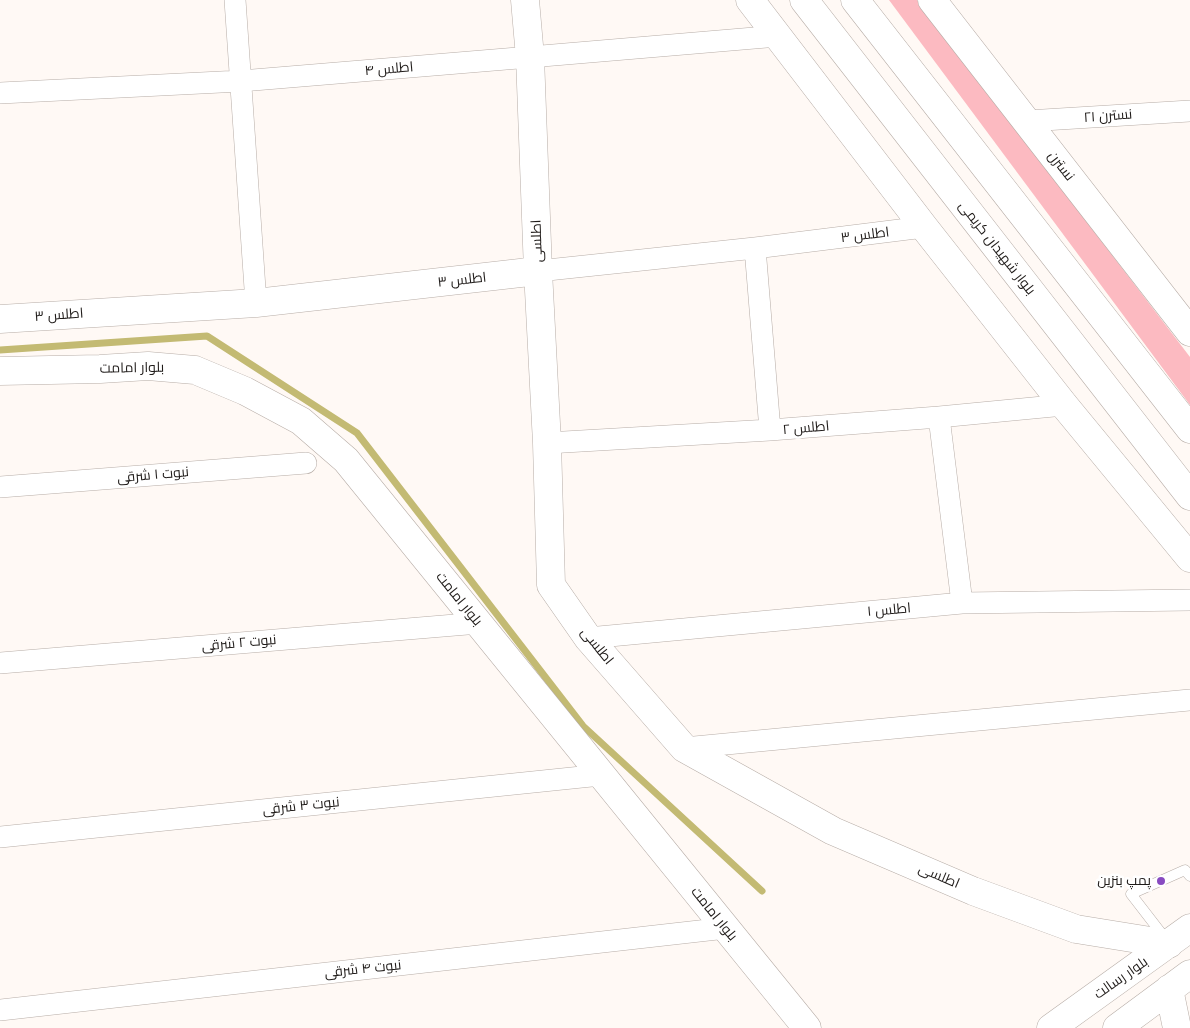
<!DOCTYPE html>
<html>
<head>
<meta charset="utf-8">
<style>
	body { margin:0 }
	canvas { display:block; background:#fff9f5 }
</style>
</head>
<body>
<canvas width="1190" height="1028"></canvas>
<script>
const ctx = document.querySelector('canvas').getContext('2d');
ctx.lineJoin = 'round';
function fill(path, color) { ctx.fillStyle = color; ctx.fill(path, 'evenodd'); }
const toPath = rows => new Path2D(rows.map(r => 'M' + r).join(''));
function strokePath(path, color, width, dash) { ctx.strokeStyle = color; ctx.lineWidth = width; ctx.lineCap = dash ? 'butt' : 'round'; ctx.setLineDash(dash || []); ctx.stroke(path); }
function drawText(font, color, halo, rows, align = 'center') {
  ctx.font = font + ' Raleway,Cairo,sans-serif'; ctx.lineWidth = 5; ctx.setLineDash([]); ctx.textBaseline = 'middle'; ctx.strokeStyle = halo; ctx.fillStyle = color; for (const [text, x, y, turn = 0] of rows) {
    ctx.save(); ctx.translate(x, y); ctx.rotate((+turn || 0) * Math.PI / 180); ctx.textAlign = isNaN(turn) ? turn : align; if (halo) ctx.strokeText(text, 0, 0); ctx.fillText(text, 0, 0); ctx.restore();
  }
}
const green = toPath([
	[889,0,917,0,1190,357,1190,405]
]);
const stream = toPath([
	[0,350,207,336,357,433,583,726,762,891]
]);
const lane = toPath([
	[1165,938,1131,894,1185,870,1190,876]
]);
const street = toPath([
	[235,0,256,303],
	[0,93,241,81,530,57,778,36],
	[1027,121,1190,111],
	[755,248,770,430],
	[538,271,755,248,924,227],
	[939,417,962,603],
	[547,443,770,430,939,417,1064,405],
	[0,487,306,463],
	[588,638,962,603,1190,600],
	[0,663,479,623],
	[684,748,1190,700],
	[0,837,601,775],
	[0,1010,726,928]
]);
const secondary = toPath([
	[525,0,530,57,538,271,547,443,551,585,588,638,684,748,833,831,973,891,1076,929,1169,944],
	[750,0,924,227,1064,405,1190,558],
	[804,0,1190,496],
	[855,0,1190,429],
	[932,0,1190,332],
	[0,319,256,303,538,271],
	[0,371,100,369,148,366,195,370,245,391,301,421,346,460,807,1028],
	[1169,989,1177,1028],
	[1051,1028,1190,928],
	[1117,1028,1190,974]
]);
const markers = [
	[1161,881,5,"#884bc1"]
];
const streetNames = [
	["اطلس ۴",389,69,-5],
	["نسترن ۲۱",1108,116,-4],
	["نسترن",1061,166,52],
	["اطلس ۳",865,235,-7],
	["اطلسی",537,241,-92],
	["بلوار شهیدان کریمی",997,248,52],
	["اطلس ۳",462,280,-6],
	["اطلس ۳",59,315,-4],
	["بلوار امامت",132,368,-1],
	["اطلس ۲",806,428,-5],
	["نبوت ۱ شرقی",153,475,-5],
	["بلوار امامت",459,599,51],
	["اطلس ۱",889,610,-5],
	["نبوت ۲ شرقی",239,643,-5],
	["اطلسی",597,646,51],
	["نبوت ۳ شرقی",301,806,-6],
	["اطلسی",939,876,23],
	["بلوار امامت",714,914,51],
	["نبوت ۴ شرقی",363,969,-6],
	["بلوار رسالت",1121,978,-35]
];
const poiNames = [
	["پمپ بنزین",1151,881]
];
fill(green, '#fcbac1');
strokePath(stream, '#c3ba73', 7);
strokePath(lane, '#b7ada7', 11);
strokePath(street, '#b7ada7', 22);
strokePath(secondary, '#b7ada7', 29);
strokePath(lane, '#fff', 10);
strokePath(street, '#fff', 21);
strokePath(secondary, '#fff', 28);
for (const [x, y, r, color] of markers) { const dot = new Path2D(); dot.arc(x, y, r, 0, 2 * Math.PI); ctx.fillStyle = color; ctx.fill(dot); strokePath(dot, '#fff', 2); }
drawText('14px', '#1f1b19', '#fff', streetNames);
drawText('14px', '#1f1b19', '#fff', poiNames, 'right');
</script>
</body>
</html>
